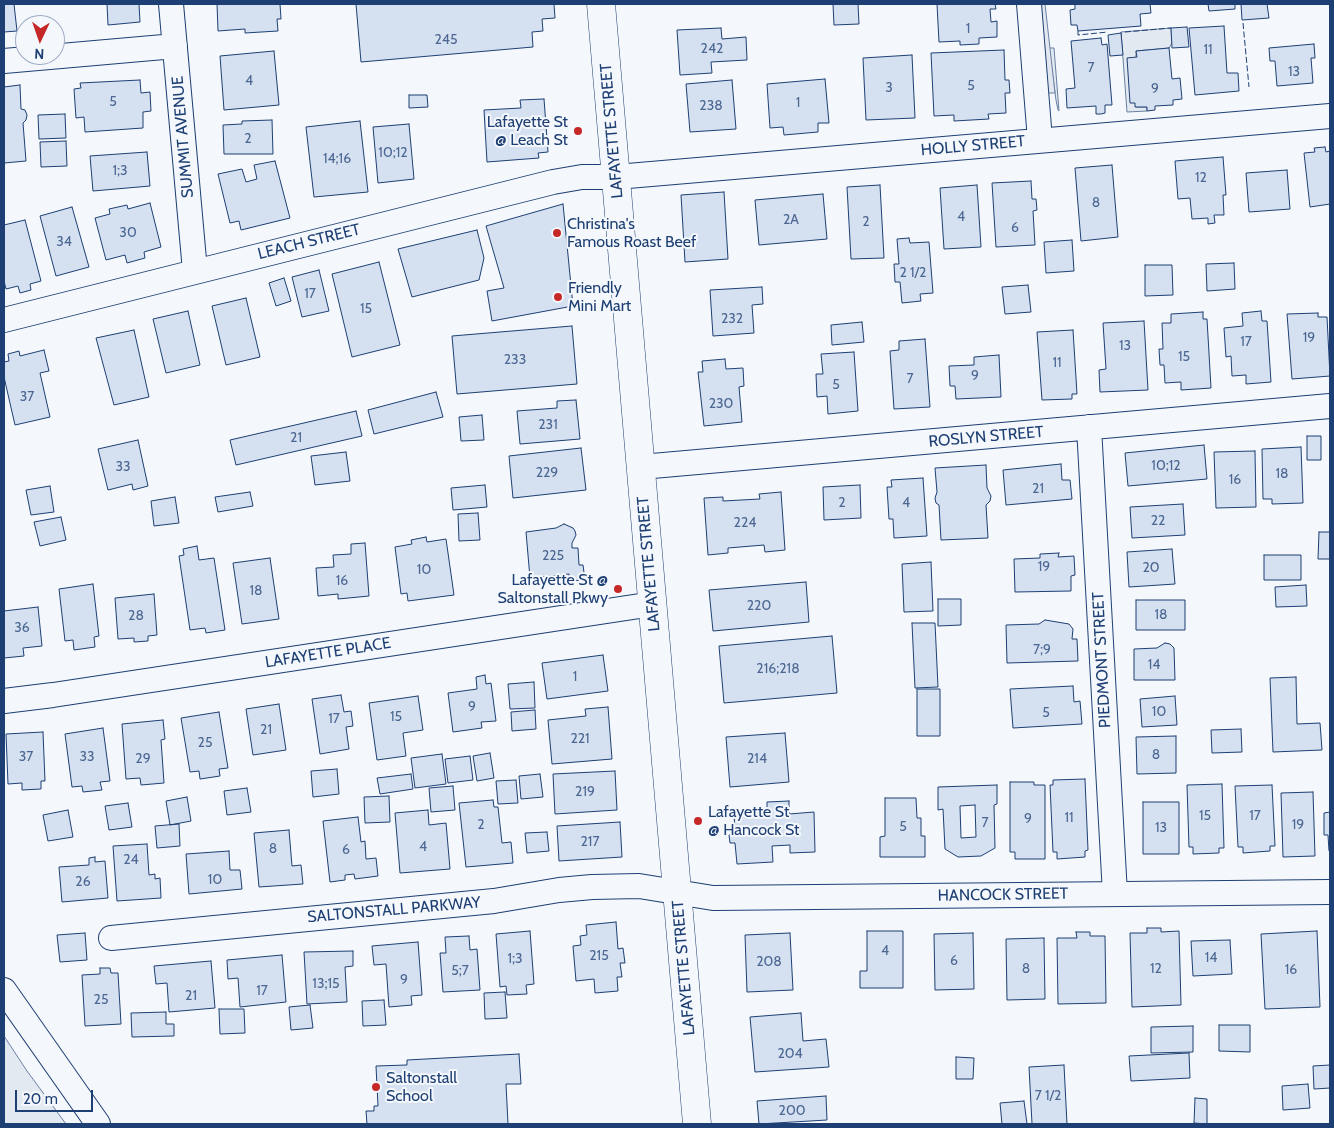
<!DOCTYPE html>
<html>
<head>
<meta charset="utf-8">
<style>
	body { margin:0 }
	#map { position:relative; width:1334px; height:1128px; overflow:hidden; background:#f4f7fb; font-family:Cabin,sans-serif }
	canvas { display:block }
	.frame { position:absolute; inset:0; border:5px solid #1d3f73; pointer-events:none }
	.north { position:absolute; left:15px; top:15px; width:50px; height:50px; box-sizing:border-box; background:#f4f7fb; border:1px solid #9eadc5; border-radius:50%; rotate:183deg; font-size:14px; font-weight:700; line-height:20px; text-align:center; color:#1d3f73 }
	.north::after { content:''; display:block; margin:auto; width:18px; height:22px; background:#c62828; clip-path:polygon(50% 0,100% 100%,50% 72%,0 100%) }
	.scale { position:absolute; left:15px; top:1090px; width:78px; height:22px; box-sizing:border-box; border:2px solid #1d3f73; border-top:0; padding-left:6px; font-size:15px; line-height:18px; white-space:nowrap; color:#1d3f73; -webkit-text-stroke:4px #f4f7fb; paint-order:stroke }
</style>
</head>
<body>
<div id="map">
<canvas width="1334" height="1128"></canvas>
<div class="frame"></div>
<div class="north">N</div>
<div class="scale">20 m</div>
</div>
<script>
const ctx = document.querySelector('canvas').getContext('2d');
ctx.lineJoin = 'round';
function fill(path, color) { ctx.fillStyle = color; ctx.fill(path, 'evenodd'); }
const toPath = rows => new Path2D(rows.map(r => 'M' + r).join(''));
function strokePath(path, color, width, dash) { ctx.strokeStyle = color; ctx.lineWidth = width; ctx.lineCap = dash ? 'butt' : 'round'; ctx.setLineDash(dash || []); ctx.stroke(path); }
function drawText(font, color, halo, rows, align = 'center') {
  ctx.font = font + ' Cabin,sans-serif'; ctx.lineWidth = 4; ctx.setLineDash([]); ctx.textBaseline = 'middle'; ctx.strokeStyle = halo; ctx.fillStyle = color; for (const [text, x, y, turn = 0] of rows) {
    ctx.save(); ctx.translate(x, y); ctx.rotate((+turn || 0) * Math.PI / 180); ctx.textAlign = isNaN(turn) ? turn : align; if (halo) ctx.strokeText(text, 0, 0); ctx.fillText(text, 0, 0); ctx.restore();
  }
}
const green = toPath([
	[1171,28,1172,43,1169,48,1136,51,1136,107,1147,107,1147,111,1127,112,1121,32,1171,28],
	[1049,48,1054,48,1059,111,1058,110,1056,100,1049,48],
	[4,1036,27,1071,66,1124,4,1124,4,1036]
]);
const parking = toPath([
	[1036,4,1045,4,1055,93,1044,93,1036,4]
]);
const building = toPath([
	[4,4,14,4,17,31,4,32,4,4],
	[107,4,139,4,140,22,108,25,107,4],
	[217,4,280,4,281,19,277,19,278,31,245,33,245,29,218,31,217,4],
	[356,4,554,4,555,18,542,19,543,31,532,32,533,47,361,62,356,4],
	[833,4,858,4,859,24,834,25,833,4],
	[937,4,995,4,996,9,990,9,991,22,997,21,997,37,979,38,979,44,960,45,960,41,939,42,937,4],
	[1075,4,1150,4,1151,13,1140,14,1141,26,1078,31,1077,25,1071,25,1070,10,1075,9,1075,4],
	[1208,4,1235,4,1235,9,1209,11,1208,4],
	[1241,4,1267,4,1269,18,1242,20,1241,4],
	[1224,26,1227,73,1238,73,1239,91,1195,95,1189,28,1224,26],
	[1187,27,1189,47,1172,48,1171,28,1187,27],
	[721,28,722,39,746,37,747,60,711,62,712,73,680,75,677,30,721,28],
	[1121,33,1123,55,1110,56,1108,35,1121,33],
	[1101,38,1102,45,1107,44,1112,105,1105,105,1105,113,1101,114,1096,114,1096,106,1067,108,1066,89,1075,88,1071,41,1101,38],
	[1314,44,1315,58,1311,58,1313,83,1277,86,1275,61,1270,61,1269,48,1314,44],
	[1169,48,1172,79,1180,78,1182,99,1173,100,1173,105,1155,106,1155,110,1147,111,1147,107,1135,107,1135,103,1130,103,1127,58,1137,57,1136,51,1169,48],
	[1004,50,1005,80,1009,80,1010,93,1005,93,1006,113,988,114,989,119,954,121,954,115,934,116,931,53,1004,50],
	[274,51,279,105,224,110,220,56,274,51],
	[912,55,915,118,866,120,863,58,912,55],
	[825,79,829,123,818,123,818,132,784,135,783,127,770,128,767,84,825,79],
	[140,80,141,93,150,92,151,111,143,112,143,128,85,132,84,117,76,118,74,89,81,88,80,83,140,80],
	[732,80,736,129,690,132,686,84,732,80],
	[20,85,21,109,25,110,27,115,26,120,23,123,26,161,4,163,4,87,20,85],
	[409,95,427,95,428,107,409,108,409,95],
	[544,99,548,152,538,153,539,158,487,162,484,110,521,108,520,100,544,99],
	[65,114,66,138,39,139,38,115,65,114],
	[272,120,273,154,224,154,223,125,242,124,242,121,272,120],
	[360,121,368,192,314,197,306,127,360,121],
	[409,124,414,179,378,183,373,127,409,124],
	[66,141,67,166,41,167,40,142,66,141],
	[1325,147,1326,152,1330,151,1330,204,1310,207,1304,153,1315,152,1314,148,1325,147],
	[147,152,150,186,93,191,90,156,147,152],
	[1223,157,1226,195,1223,195,1224,215,1214,215,1215,223,1208,224,1208,218,1192,219,1190,198,1178,199,1175,161,1223,157],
	[275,161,290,218,241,230,239,221,230,223,218,174,242,169,246,182,257,179,254,165,275,161],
	[1112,165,1118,237,1081,241,1075,168,1112,165],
	[1287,170,1290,209,1249,212,1246,173,1287,170],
	[1031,181,1032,199,1036,199,1037,210,1033,211,1035,245,996,247,992,183,1031,181],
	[880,185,884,258,851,259,847,187,880,185],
	[977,185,981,247,944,249,940,188,977,185],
	[724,192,728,259,685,262,681,195,724,192],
	[823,194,827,239,759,245,755,200,823,194],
	[150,203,161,247,144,252,145,258,127,263,125,255,106,260,95,218,110,214,109,209,127,205,128,209,150,203],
	[563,204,573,306,492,321,487,291,504,288,486,226,563,204],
	[72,207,89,267,56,276,40,216,72,207],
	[25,220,41,281,30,284,31,290,20,293,18,286,6,289,4,281,4,225,25,220],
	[477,230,484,258,479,280,412,297,398,249,477,230],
	[909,238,910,243,929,242,933,293,920,294,921,301,902,303,900,282,895,282,894,264,899,264,897,239,909,238],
	[1072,240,1074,271,1046,273,1044,242,1072,240],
	[379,262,400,345,352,357,332,274,379,262],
	[1234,263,1235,289,1207,291,1206,264,1234,263],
	[1145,265,1172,265,1173,295,1145,296,1145,265],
	[319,270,329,311,302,317,292,277,319,270],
	[284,278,291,301,276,306,269,283,284,278],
	[1028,285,1031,312,1005,314,1002,287,1028,285],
	[762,287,763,304,752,305,754,333,713,336,710,290,762,287],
	[246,298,260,357,226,365,212,306,246,298],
	[188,311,200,365,166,373,153,319,188,311],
	[1261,311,1262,321,1267,321,1271,382,1246,384,1246,375,1232,376,1231,356,1226,357,1224,328,1243,326,1242,313,1261,311],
	[1203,312,1203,319,1207,319,1211,388,1181,390,1181,382,1165,383,1164,365,1160,365,1159,349,1163,349,1162,323,1171,323,1171,314,1203,312],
	[1318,313,1318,317,1327,317,1330,376,1292,379,1287,314,1318,313],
	[1144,321,1148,390,1100,392,1099,370,1106,369,1103,323,1144,321],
	[862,322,864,342,832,345,831,325,862,322],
	[572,326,577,384,457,394,452,336,572,326],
	[134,330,149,397,114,405,96,338,134,330],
	[1073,330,1077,394,1072,394,1072,399,1042,400,1037,332,1073,330],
	[925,339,930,407,894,409,890,351,899,350,899,341,925,339],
	[44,350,49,371,40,373,50,417,15,425,4,377,4,362,9,361,8,354,19,351,20,356,44,350],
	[854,352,858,411,828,414,827,396,817,397,816,374,823,374,821,354,854,352],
	[999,355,1001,397,956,399,955,386,950,386,949,366,974,365,974,357,999,355],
	[725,359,726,369,743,368,744,386,739,387,742,422,704,426,698,372,703,372,702,361,725,359],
	[436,392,443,417,374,434,368,410,436,392],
	[576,400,580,439,520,444,517,411,557,408,557,401,576,400],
	[356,411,362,436,236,465,230,440,356,411],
	[482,415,484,440,461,441,459,417,482,415],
	[1307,436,1321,436,1321,460,1307,460,1307,436],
	[138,440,148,486,133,490,132,484,108,490,98,449,138,440],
	[1204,445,1207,479,1128,486,1125,453,1204,445],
	[1301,447,1303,503,1272,504,1272,499,1263,499,1262,449,1301,447],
	[581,448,586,490,513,498,509,456,581,448],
	[1255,451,1256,507,1216,508,1214,452,1255,451],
	[346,452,350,481,315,485,311,456,346,452],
	[1061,464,1062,480,1070,480,1072,499,1006,505,1003,470,1061,464],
	[986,465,987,488,991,496,990,501,986,505,988,538,941,540,939,505,936,503,935,498,937,492,935,468,986,465],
	[923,478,927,536,894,538,893,519,889,519,887,487,892,487,891,480,923,478],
	[485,485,487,507,453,510,451,488,485,485],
	[860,485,861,518,824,520,823,487,860,485],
	[50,486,54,512,31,515,26,490,50,486],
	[250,492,253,506,218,512,215,497,250,492],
	[781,492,785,550,765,552,764,545,728,548,728,553,708,555,704,498,723,497,723,501,760,499,759,494,781,492],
	[175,497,179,523,154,526,151,501,175,497],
	[1183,504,1185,535,1132,538,1130,507,1183,504],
	[478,513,480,540,459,541,458,514,478,513],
	[61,517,66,540,40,546,34,522,61,517],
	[564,524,573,528,575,531,576,535,572,543,572,548,578,548,579,565,583,565,585,580,569,581,569,574,530,578,526,532,556,528,564,524],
	[1319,532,1330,532,1330,559,1318,559,1319,532],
	[426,537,427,542,446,539,454,595,408,601,407,593,401,594,395,547,412,544,411,540,426,537],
	[365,543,369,596,338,599,338,594,318,596,316,568,334,567,333,555,351,554,351,544,365,543],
	[197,546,199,560,214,558,225,630,206,633,205,628,190,630,179,556,184,555,183,549,197,546],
	[1172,549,1175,584,1129,587,1127,552,1172,549],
	[1059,553,1058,557,1074,556,1075,575,1071,576,1071,591,1015,592,1014,559,1040,558,1040,554,1059,553],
	[1264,555,1301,555,1301,580,1264,580,1264,555],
	[270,558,279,619,242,624,233,563,270,558],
	[931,562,933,611,904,612,902,564,931,562],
	[806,582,809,622,713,631,709,590,806,582],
	[93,584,99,636,94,637,95,647,74,650,73,640,65,641,59,589,93,584],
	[1306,585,1307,606,1276,607,1275,587,1306,585],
	[154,594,157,635,148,636,148,641,134,642,134,638,118,639,115,598,154,594],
	[938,599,961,599,961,625,938,626,938,599],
	[1136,600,1185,600,1185,630,1136,630,1136,600],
	[38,607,42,646,23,648,24,656,4,658,4,611,38,607],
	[1045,620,1069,624,1073,629,1072,639,1077,639,1078,661,1007,663,1006,625,1039,624,1045,620],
	[912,623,935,623,938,687,915,688,912,623],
	[832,636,837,693,724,703,719,646,832,636],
	[1165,643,1170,644,1174,648,1175,680,1134,680,1134,649,1157,648,1165,643],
	[603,655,608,691,547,699,542,663,603,655],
	[485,675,486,684,491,683,496,721,481,722,482,728,453,732,448,693,477,689,476,677,485,675],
	[1296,677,1297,724,1320,723,1322,750,1273,752,1270,678,1296,677],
	[534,682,535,708,510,709,508,684,534,682],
	[1073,686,1074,702,1080,701,1082,724,1013,728,1010,689,1073,686],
	[917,689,940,689,940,736,917,736,917,689],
	[341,695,344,712,351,711,353,726,346,727,349,749,320,754,312,699,341,695],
	[418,696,423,730,403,733,406,756,377,760,369,703,418,696],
	[1175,696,1177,725,1142,727,1140,699,1175,696],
	[279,704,286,750,253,755,246,709,279,704],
	[608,707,612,759,552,764,548,720,586,716,585,709,608,707],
	[535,710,536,729,512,731,511,712,535,710],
	[219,712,228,768,219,769,220,776,200,779,199,771,190,772,181,718,219,712],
	[163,720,165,739,161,740,164,783,141,785,140,778,126,779,122,724,163,720],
	[103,728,110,781,100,782,102,790,83,792,82,786,72,787,65,734,103,728],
	[1241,729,1242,752,1212,753,1211,730,1241,729],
	[43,732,45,781,41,781,41,789,22,790,22,783,8,784,6,734,43,732],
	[785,733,789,782,730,787,726,737,785,733],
	[1176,736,1176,773,1137,774,1136,737,1176,736],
	[490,753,494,778,477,781,473,756,490,753],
	[442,754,446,784,415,788,411,758,442,754],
	[470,756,473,780,448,783,445,759,470,756],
	[337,769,339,794,313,797,311,771,337,769],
	[615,771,617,810,555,814,553,774,615,771],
	[411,774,413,789,380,794,377,778,411,774],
	[540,774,543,797,521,799,519,776,540,774],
	[1085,779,1088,850,1085,851,1085,857,1057,859,1057,852,1053,852,1050,785,1053,785,1053,780,1085,779],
	[516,780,518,803,498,804,496,781,516,780],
	[1010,782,1034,782,1034,785,1045,785,1045,859,1015,859,1015,852,1010,852,1010,782],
	[1222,784,1224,848,1219,848,1219,853,1193,854,1193,847,1189,847,1187,785,1222,784],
	[997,785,997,804,994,805,995,848,981,856,958,857,945,849,943,809,938,810,938,787,997,785],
	[975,805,976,837,961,838,960,806,975,805],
	[1272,785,1275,846,1270,846,1270,851,1243,853,1243,847,1238,847,1235,786,1272,785],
	[453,786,455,810,431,812,429,788,453,786],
	[247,788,251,812,227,815,224,791,247,788],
	[1313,792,1315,856,1283,857,1281,793,1313,792],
	[389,796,390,822,365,823,364,797,389,796],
	[187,797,191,821,170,825,166,801,187,797],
	[885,798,916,798,917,818,921,818,921,836,925,836,925,857,880,857,880,837,885,836,885,798],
	[493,800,494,807,498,807,502,843,511,842,513,863,466,867,459,803,493,800],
	[789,801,789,814,814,812,815,852,790,853,790,845,772,846,773,862,737,864,735,843,730,843,729,835,735,834,734,813,767,811,767,802,789,801],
	[1143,802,1179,802,1179,854,1143,854,1143,802],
	[128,803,132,827,109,830,105,806,128,803],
	[68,810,73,837,48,841,43,815,68,810],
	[428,810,429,825,446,823,450,869,400,873,395,813,428,810],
	[1330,812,1330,851,1329,851,1328,835,1324,835,1324,813,1330,812],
	[358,817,361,842,365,841,366,859,376,858,378,876,355,879,354,874,345,875,345,880,330,882,323,821,358,817],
	[620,822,622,857,559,861,557,826,620,822],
	[179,824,180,846,157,848,155,826,179,824],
	[289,830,292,866,301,865,303,884,259,887,254,833,289,830],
	[547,832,549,851,527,853,525,833,547,832],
	[147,844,149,875,155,874,155,879,160,878,161,898,117,901,113,846,147,844],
	[229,851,230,870,240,870,242,889,189,894,186,854,229,851],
	[95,857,95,862,105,861,108,898,62,902,59,867,89,865,89,858,95,857],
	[616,922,618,949,623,948,625,963,620,963,622,977,617,977,618,991,595,993,594,979,576,981,573,946,581,945,580,936,587,935,586,925,616,922],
	[1147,928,1161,928,1161,932,1179,931,1181,1005,1132,1007,1130,933,1147,933,1147,928],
	[530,931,534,984,526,985,527,994,507,995,506,986,500,987,496,934,530,931],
	[867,931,903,931,903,988,860,988,860,971,867,971,867,931],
	[1317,931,1320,1007,1265,1009,1261,934,1317,931],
	[1076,932,1090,932,1090,936,1105,936,1106,1003,1058,1004,1057,938,1077,938,1076,932],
	[85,933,87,960,60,962,57,935,85,933],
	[790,933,793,990,747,992,745,935,790,933],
	[973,933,974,989,935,990,934,934,973,933],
	[469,936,470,950,477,949,480,990,443,992,440,953,446,953,445,937,469,936],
	[1044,938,1045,999,1007,1000,1006,939,1044,938],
	[1230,940,1232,974,1193,976,1191,941,1230,940],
	[418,942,422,995,411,996,412,1005,389,1007,386,964,374,965,372,946,418,942],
	[353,951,353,966,345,967,347,1002,307,1004,304,952,353,951],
	[282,955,286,1002,240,1007,238,978,228,979,227,960,282,955],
	[211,961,215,1008,169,1012,167,983,156,984,154,966,211,961],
	[100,968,110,968,111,973,118,973,121,1024,85,1026,82,975,100,974,100,968],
	[505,992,507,1018,485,1019,484,993,505,992],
	[384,1000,386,1025,363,1026,362,1001,384,1000],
	[310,1005,313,1028,291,1030,289,1007,310,1005],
	[219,1009,244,1009,245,1033,220,1034,219,1009],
	[166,1012,166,1024,174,1024,174,1036,132,1037,131,1013,166,1012],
	[801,1013,803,1041,826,1039,829,1067,755,1072,750,1017,801,1013],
	[1219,1025,1250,1025,1250,1052,1219,1051,1219,1025],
	[1193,1026,1193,1052,1151,1053,1151,1027,1193,1026],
	[1189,1053,1190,1078,1131,1081,1129,1056,1189,1053],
	[519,1054,521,1084,506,1084,508,1124,367,1124,366,1111,374,1111,374,1106,378,1106,376,1066,407,1065,407,1060,519,1054],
	[956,1057,974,1058,973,1079,956,1079,956,1057],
	[1064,1065,1067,1124,1032,1124,1029,1067,1064,1065],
	[1330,1065,1330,1088,1314,1089,1313,1066,1330,1065],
	[1308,1084,1310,1108,1283,1110,1282,1086,1308,1084],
	[826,1096,827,1120,759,1124,757,1101,826,1096],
	[1195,1098,1207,1099,1207,1124,1194,1123,1195,1098],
	[1024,1101,1027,1124,1002,1124,1000,1103,1024,1101]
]);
const street = toPath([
	[171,4,195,271],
	[1029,4,1040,140],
	[4,61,175,46],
	[4,320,553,182,582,177,616,177,1330,116],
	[1089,427,1115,894],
	[641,467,1330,406],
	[4,701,53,695,653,604],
	[111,938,494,901,559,890,592,887,639,886,713,898,1330,892],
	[4,990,98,1124]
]);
const highway = toPath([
	[601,4,697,1124]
]);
const fence = toPath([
	[1243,23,1249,87],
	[1078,31,1078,35,1108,32],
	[1125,32,1171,28]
]);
const markers = [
	[578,131,5,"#c62828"],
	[557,233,5,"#c62828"],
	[558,297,5,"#c62828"],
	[618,589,5,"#c62828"],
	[698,821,5,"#c62828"],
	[376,1087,5,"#c62828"]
];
const numberNames = [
	["1",968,29],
	["245",446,40],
	["242",712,49],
	["11",1208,50],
	["7",1091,68],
	["13",1294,72],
	["4",249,81],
	["5",971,86],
	["3",889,88],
	["9",1155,89],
	["5",113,102],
	["1",798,103],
	["238",711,106],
	["2",248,139],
	["10;12",393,153],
	["14;16",337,159],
	["1;3",120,171],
	["12",1201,178],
	["8",1096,203],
	["4",961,217],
	["2A",791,220],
	["2",866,222],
	["6",1015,228],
	["30",128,233],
	["34",64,242],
	["2 1/2",913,273],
	["17",310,294],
	["15",366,309],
	["232",732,319],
	["19",1309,338],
	["17",1246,342],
	["13",1125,346],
	["15",1184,357],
	["233",515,360],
	["11",1057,363],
	["9",975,376],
	["7",910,379],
	["5",836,385],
	["37",27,397],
	["230",721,404],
	["231",548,425],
	["21",296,438],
	["10;12",1166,466],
	["33",123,467],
	["229",547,473],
	["18",1282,474],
	["16",1235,480],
	["21",1038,489],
	["2",842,503],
	["4",906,503],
	["22",1158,521],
	["224",745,523],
	["225",553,556],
	["19",1044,567],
	["20",1151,568],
	["10",424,570],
	["16",342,581],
	["18",256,591],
	["220",759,606],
	["18",1161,615],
	["28",136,616],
	["36",22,628],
	["7;9",1042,650],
	["14",1154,665],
	["216;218",778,669],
	["1",575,677],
	["9",472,707],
	["10",1159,712],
	["5",1046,713],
	["15",396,717],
	["17",334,719],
	["21",266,730],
	["221",580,739],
	["25",205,743],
	["8",1156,755],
	["37",26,757],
	["33",87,757],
	["29",143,759],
	["214",757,759],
	["219",585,792],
	["15",1205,816],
	["17",1255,816],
	["11",1069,818],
	["9",1028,819],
	["7",985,823],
	["2",481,825],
	["19",1298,825],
	["5",903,827],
	["13",1161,828],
	["217",590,842],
	["4",423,847],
	["8",273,849],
	["6",346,850],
	["24",131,860],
	["10",215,880],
	["26",83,882],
	["4",885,951],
	["215",599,956],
	["14",1211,958],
	["1;3",515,959],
	["6",954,961],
	["208",769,962],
	["8",1026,969],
	["12",1156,969],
	["16",1291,970],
	["5;7",460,971],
	["9",404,980],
	["13;15",326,984],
	["17",262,991],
	["21",191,996],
	["25",101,1000],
	["204",790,1054],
	["7 1/2",1048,1096],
	["200",792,1111]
];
const poiNames = [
	["Lafayette St",568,122,"right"],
	["@ Leach St",568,140,"right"],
	["Christina's",567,224],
	["Famous Roast Beef",567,242],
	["Friendly",568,288],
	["Mini Mart",568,306],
	["Lafayette St @",608,580,"right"],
	["Saltonstall Pkwy",608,598,"right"],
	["Lafayette St",708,812],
	["@ Hancock St",708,830],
	["Saltonstall",386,1078],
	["School",386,1096]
];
const streetNames = [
	["LAFAYETTE STREET",612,131,-95],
	["SUMMIT AVENUE",183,137,-95],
	["HOLLY STREET",973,146,-5],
	["LEACH STREET",309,242,-14],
	["ROSLYN STREET",986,437,-5],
	["LAFAYETTE STREET",649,564,-95],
	["LAFAYETTE PLACE",328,653,-9],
	["PIEDMONT STREET",1102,660,-93],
	["HANCOCK STREET",1003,895,-1],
	["SALTONSTALL PARKWAY",394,910,-5],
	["LAFAYETTE STREET",684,968,-95]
];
fill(green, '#e3e9f0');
strokePath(green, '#687fa3', 1);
fill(parking, '#e3e8f0');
strokePath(parking, '#687fa3', 1);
fill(building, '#d5e0f0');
strokePath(building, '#1d3f73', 1);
strokePath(street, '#1d3f73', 26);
strokePath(highway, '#1d3f73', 29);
strokePath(street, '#f4f7fb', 24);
strokePath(highway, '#f4f7fb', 28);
strokePath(fence, '#1d3f73', 1, [6, 2.5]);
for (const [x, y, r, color] of markers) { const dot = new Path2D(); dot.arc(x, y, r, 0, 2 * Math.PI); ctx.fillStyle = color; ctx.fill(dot); strokePath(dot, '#f4f7fb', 2); }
drawText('14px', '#4b6792', null, numberNames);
drawText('16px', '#1d3f73', '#f4f7fb', poiNames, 'left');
drawText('16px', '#1d3f73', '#f4f7fb', streetNames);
</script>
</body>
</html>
